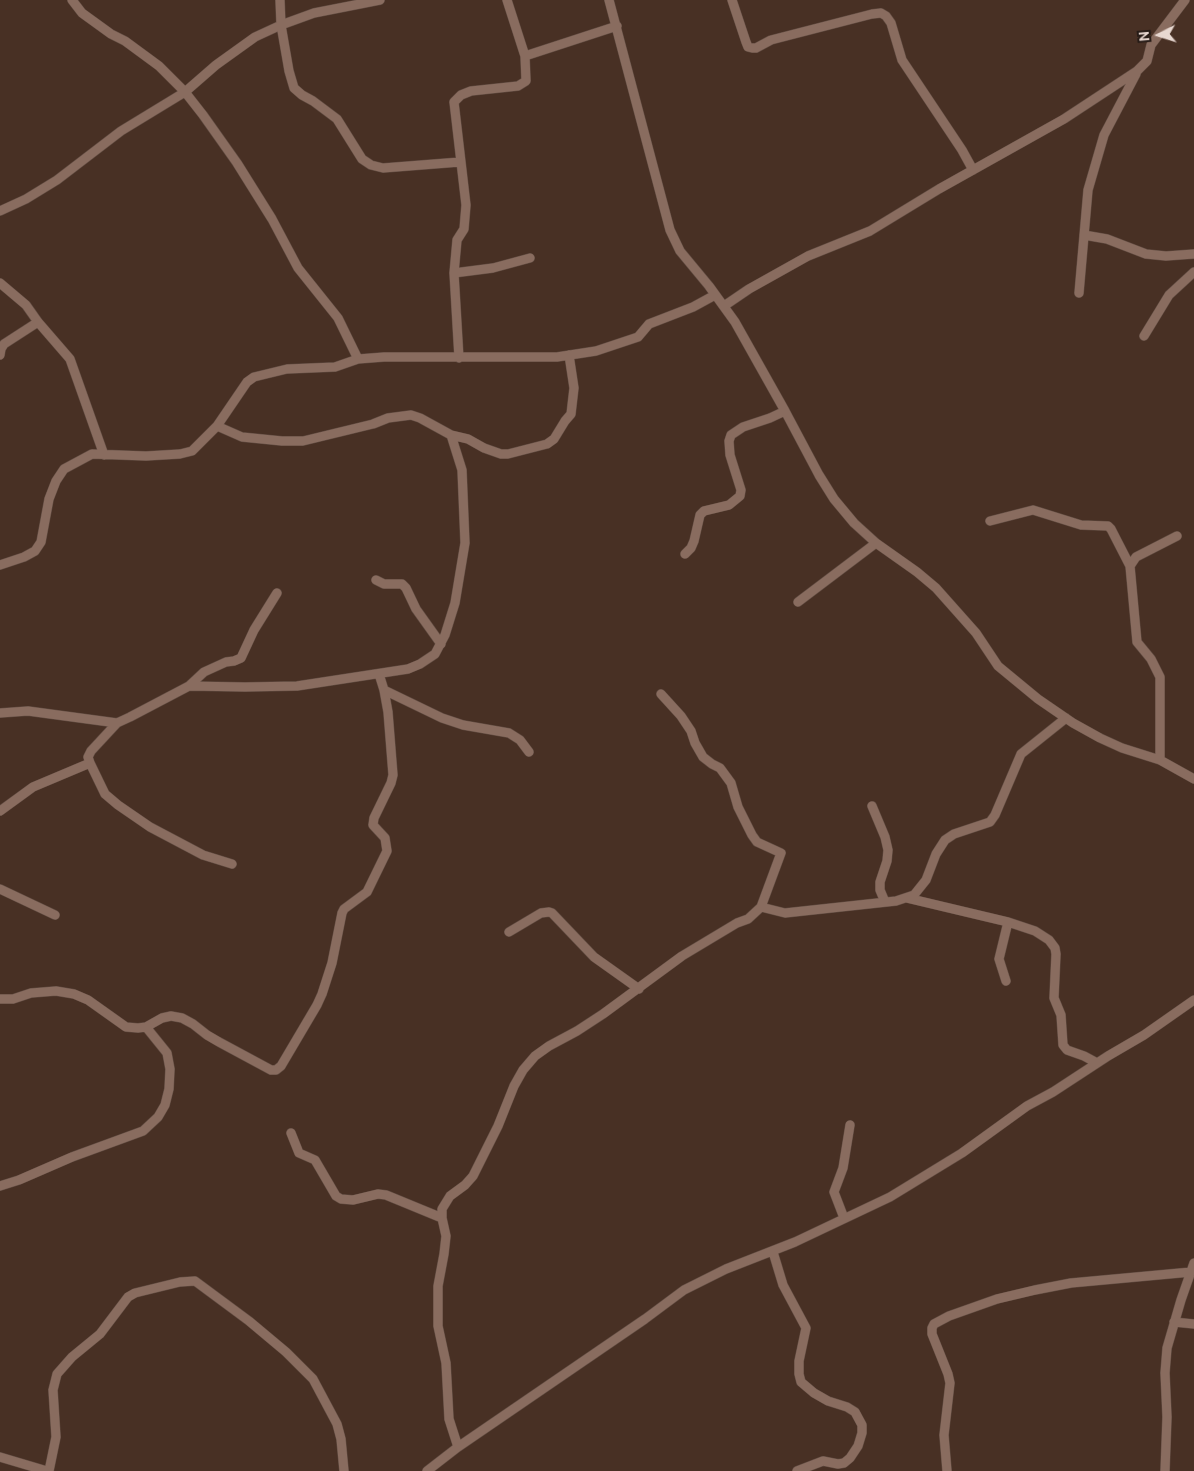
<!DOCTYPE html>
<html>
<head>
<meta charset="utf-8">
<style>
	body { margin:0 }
	#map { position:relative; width:1194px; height:1471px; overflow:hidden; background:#483024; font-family:Ubuntu,sans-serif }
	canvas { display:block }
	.north { position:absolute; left:1134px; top:10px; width:50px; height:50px; -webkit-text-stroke:4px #261b16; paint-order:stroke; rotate:265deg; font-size:14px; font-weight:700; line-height:20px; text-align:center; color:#e8d8d1 }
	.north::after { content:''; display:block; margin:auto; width:18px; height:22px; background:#e8d8d1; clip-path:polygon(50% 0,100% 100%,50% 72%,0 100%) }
</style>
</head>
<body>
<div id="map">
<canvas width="1194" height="1471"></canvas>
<div class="north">N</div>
</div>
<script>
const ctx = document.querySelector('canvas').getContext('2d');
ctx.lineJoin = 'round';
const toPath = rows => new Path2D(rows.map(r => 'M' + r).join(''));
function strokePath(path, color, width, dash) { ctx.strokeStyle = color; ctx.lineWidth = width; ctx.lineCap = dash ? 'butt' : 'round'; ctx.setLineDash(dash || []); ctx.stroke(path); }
const minor = toPath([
	[72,0,82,13,111,34,125,41,159,66,185,92,203,115,237,163,272,219,298,268,338,318,358,359],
	[280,0,281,25,289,71,294,88,302,95,313,101,337,119,362,159,371,165,383,168,460,162],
	[609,0,670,230,680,251,709,286,735,322,785,411,819,475,834,499,854,523,876,543,917,572,936,588,976,633,998,666,1038,699,1073,723,1100,738,1122,748,1160,760,1194,779],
	[732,0,746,42,748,47,752,48,756,48,771,40,872,14,881,13,886,16,891,23,902,60,962,150,973,170],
	[525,56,617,26],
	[0,211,26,199,57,180,121,131,185,92,216,65,255,37,281,25,314,13,380,0],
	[1084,235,1107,239,1146,254,1166,256,1194,254],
	[454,273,493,268,530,258],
	[0,283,26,305,38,322,70,359,104,455],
	[1079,293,1088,190,1104,135,1136,74],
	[724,306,749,289,808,256,870,231,939,189,1064,119,1137,71,1147,61,1151,45,1185,0],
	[1144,336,1169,295,1194,272],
	[0,355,1,349,4,344,38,322],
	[459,358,454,273,457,240,464,229,466,205,454,102,461,95,471,91,518,86,526,81,525,56,507,0],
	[217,426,242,437,282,441,303,441,373,424,388,418,411,415,420,418,451,435,468,439,484,448,501,454,508,454,547,444,554,439,565,421,571,414,574,388,569,355],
	[990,521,1033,510,1081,525,1108,526,1111,529,1130,566],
	[685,554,691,548,694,541,700,515,704,511,729,505,740,496,741,490,730,455,729,441,731,435,743,427,770,418,785,411],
	[0,565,24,557,35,551,41,542,49,499,56,481,64,469,92,454,146,456,180,454,192,451,217,426,247,382,254,377,287,369,335,367,358,359,384,357,557,357,596,351,638,337,649,324,693,307,715,295],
	[376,580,384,584,402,584,406,588,416,609,441,644],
	[798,602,876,543],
	[189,686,204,672,226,662,234,661,241,658,254,630,277,593],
	[384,690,442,718,463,725,509,733,520,740,529,752],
	[661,694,681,716,691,731,695,743,703,757,712,764,720,768,731,783,738,807,752,835,757,842,781,853,761,907],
	[0,713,28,711,117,723],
	[1160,760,1160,677,1151,659,1137,642,1130,566,1136,557,1177,536],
	[90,763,105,794,118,805,150,827,203,855,232,864],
	[872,806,885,837,888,850,887,861,880,882,880,890,885,902],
	[0,811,33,787,90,763,88,757,91,751,117,723,130,717,189,686,245,687,297,686,408,669,420,664,435,654,445,635,455,603,465,543,462,470,451,435],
	[0,889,55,915],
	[907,898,1008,922,1035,931,1049,940,1055,948,1056,954,1054,998,1061,1015,1063,1045,1067,1050,1084,1056,1097,1063],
	[509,932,541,913,549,912,552,913,594,957,639,989],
	[1006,981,999,959,1008,922],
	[0,999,13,999,31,993,56,991,74,994,88,1000,126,1027,138,1028,146,1027,162,1018,171,1016,182,1018,193,1024,207,1035,219,1042,271,1070,276,1070,281,1066,317,1005,322,994,332,963,342,913,344,909,367,892,387,851,385,838,373,825,374,818,391,783,393,775,388,712,384,690,379,674],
	[291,1133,299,1153,315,1160,336,1196,341,1199,353,1200,378,1194,386,1195,442,1218],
	[0,1186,19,1180,72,1157,143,1131,158,1117,165,1105,169,1089,170,1069,167,1053,146,1027],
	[844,1218,834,1192,843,1168,850,1125],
	[773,1252,783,1285,806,1328,799,1361,799,1374,801,1382,814,1393,828,1401,847,1407,855,1412,862,1425,862,1433,858,1446,850,1458,844,1463,838,1464,823,1461,797,1471],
	[1174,1322,1194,1324],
	[458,1447,449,1419,446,1363,438,1326,438,1286,444,1254,446,1236,442,1218,442,1209,450,1196,465,1185,473,1176,498,1126,514,1086,523,1070,535,1056,549,1046,577,1031,603,1014,682,956,737,923,748,919,761,907,785,913,896,901,914,895,926,880,936,854,945,840,954,834,990,822,995,815,1021,754,1066,718],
	[0,1457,47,1471],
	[49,1471,56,1437,53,1390,57,1374,72,1357,100,1334,128,1297,135,1293,180,1282,195,1281,249,1321,286,1352,313,1379,337,1424,341,1439,344,1471],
	[427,1471,458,1447,645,1319,684,1290,726,1269,795,1242,890,1197,962,1153,1027,1106,1053,1092,1108,1056,1144,1035,1194,1000],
	[947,1471,944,1435,950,1383,948,1374,932,1334,932,1328,934,1324,949,1316,997,1299,1035,1290,1071,1283,1191,1272],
	[1165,1471,1167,1417,1165,1373,1167,1348,1181,1300,1194,1263]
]);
strokePath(minor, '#624d43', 10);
strokePath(minor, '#896c5f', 9);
</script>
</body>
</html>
